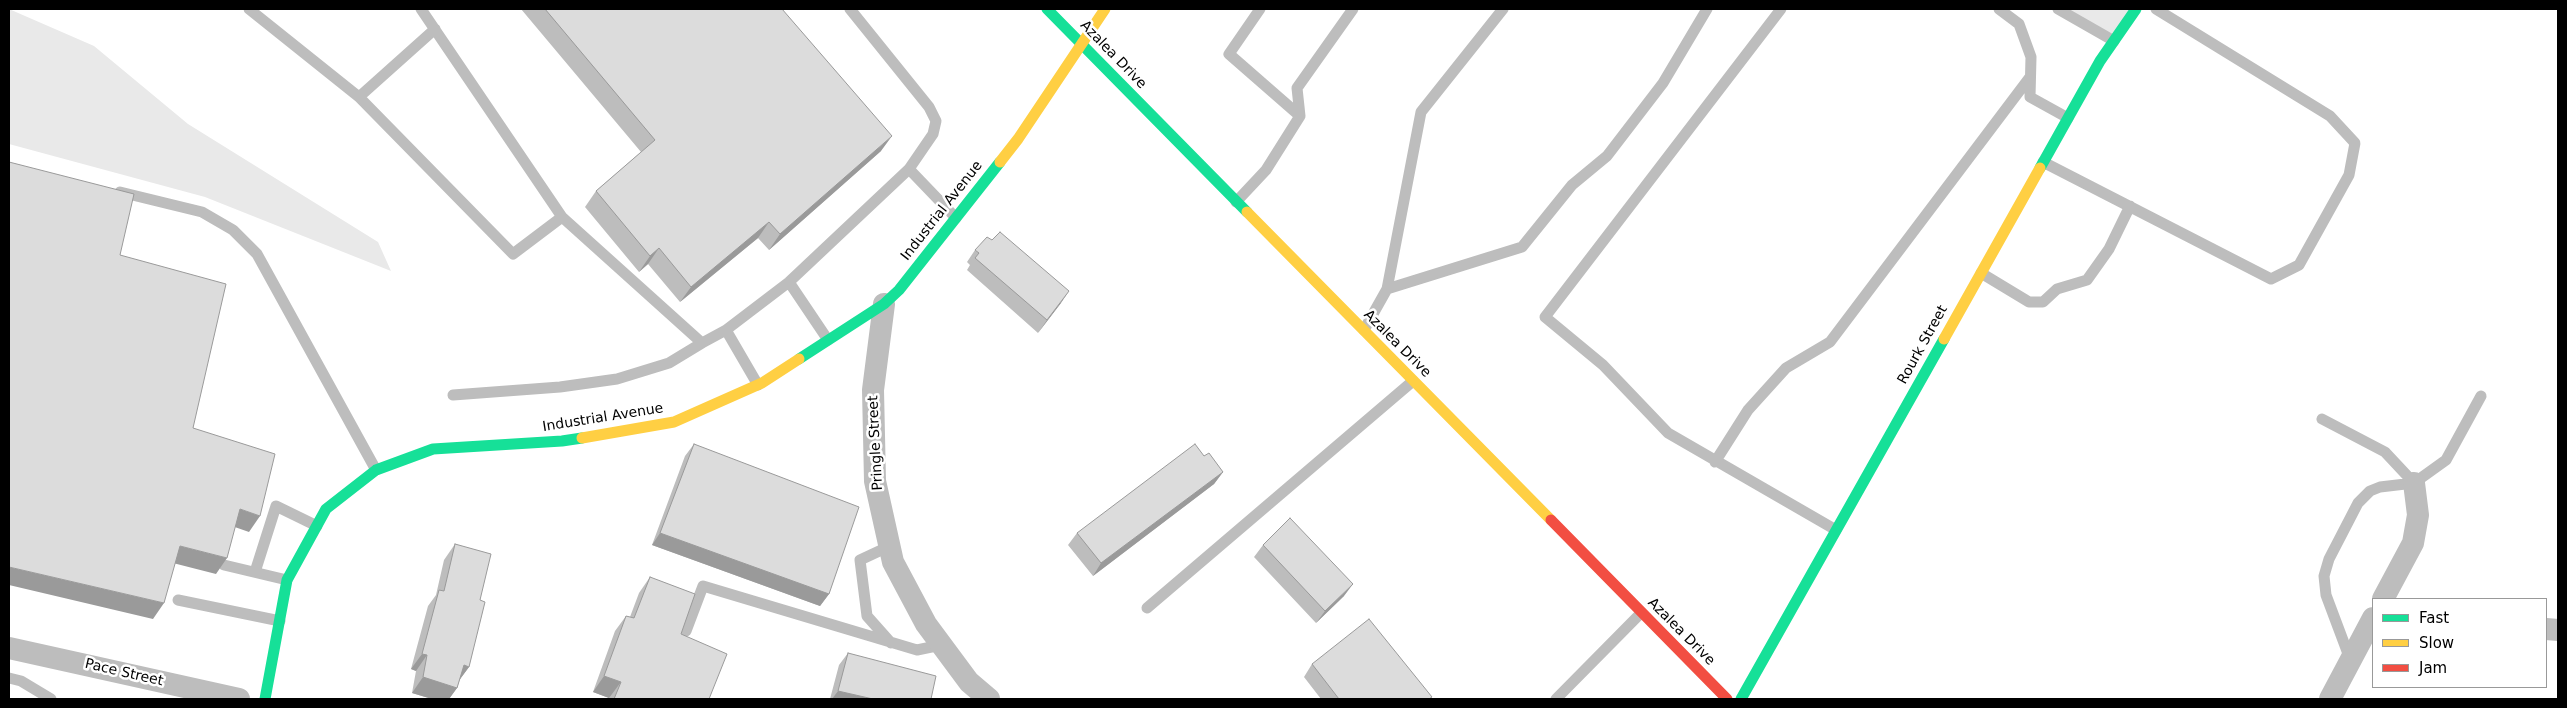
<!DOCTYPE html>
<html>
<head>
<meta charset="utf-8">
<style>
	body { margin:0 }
	#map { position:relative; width:2567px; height:708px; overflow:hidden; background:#fff; font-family:"DejaVu Sans",sans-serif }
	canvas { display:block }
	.frame { position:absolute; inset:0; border:10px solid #000; pointer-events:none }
	.legend { position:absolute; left:2372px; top:598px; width:175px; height:90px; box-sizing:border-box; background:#fff; border:1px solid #999; margin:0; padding:6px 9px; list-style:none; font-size:15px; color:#000 }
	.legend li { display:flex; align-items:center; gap:10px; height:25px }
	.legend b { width:25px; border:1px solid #999 }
</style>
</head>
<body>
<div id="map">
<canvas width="2567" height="708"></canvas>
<div class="frame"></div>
<ul class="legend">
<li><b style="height:6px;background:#16e098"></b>Fast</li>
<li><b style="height:6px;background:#ffcf43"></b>Slow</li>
<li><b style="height:6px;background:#f24e42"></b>Jam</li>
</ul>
</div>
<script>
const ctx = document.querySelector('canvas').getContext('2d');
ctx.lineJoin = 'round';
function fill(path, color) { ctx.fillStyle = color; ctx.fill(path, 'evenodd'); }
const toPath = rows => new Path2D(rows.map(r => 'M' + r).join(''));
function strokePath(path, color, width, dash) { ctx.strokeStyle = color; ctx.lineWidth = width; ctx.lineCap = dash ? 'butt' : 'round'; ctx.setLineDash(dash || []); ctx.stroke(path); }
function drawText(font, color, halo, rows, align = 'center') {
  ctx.font = font + ' "DejaVu Sans",sans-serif'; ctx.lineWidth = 5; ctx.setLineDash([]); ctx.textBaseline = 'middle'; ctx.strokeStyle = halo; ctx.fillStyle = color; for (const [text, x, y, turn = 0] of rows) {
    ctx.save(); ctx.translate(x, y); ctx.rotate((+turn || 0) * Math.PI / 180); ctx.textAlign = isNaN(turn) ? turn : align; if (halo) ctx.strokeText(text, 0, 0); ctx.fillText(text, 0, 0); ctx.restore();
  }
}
const green = toPath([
	[9,9,94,46,188,124,378,242,391,271,205,197,9,144],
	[2058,9,2136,9,2114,41]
]);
const lane = toPath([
	[249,9,359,97,435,29],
	[421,9,562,217,702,343,726,330,789,282,909,169,933,134,936,121,929,107,850,9],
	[1260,9,1229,54,1300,116],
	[1781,9,1545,317,1603,365,1668,433,1836,530],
	[1999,9,2019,24,2031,57,2030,97,2068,118],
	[2058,9,2114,41],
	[359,97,513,254,562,217],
	[2043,162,2271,279,2299,265,2349,175,2355,143,2330,116,2156,9],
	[909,169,956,218],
	[120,192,202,212,233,230,257,254,376,470],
	[1236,202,1266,170,1300,116,1297,88,1353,9],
	[1981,273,2029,302,2043,302,2057,289,2087,280,2109,249,2130,206],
	[789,282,828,340],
	[1387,289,1522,247,1572,185,1607,156,1663,83,1707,9],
	[726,330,758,385],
	[1364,330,1387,289,1421,112,1503,9],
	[453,395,560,387,617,379,669,363,702,343],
	[2322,419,2385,452,2414,483],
	[1715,462,1748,410,1786,368,1830,342,2030,77],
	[890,546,860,560,867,616,891,643],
	[224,565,287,580],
	[255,572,276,506,317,526],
	[178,600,280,621],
	[1147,608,1413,381],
	[686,631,703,586,917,650,941,645],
	[2350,659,2326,595,2324,576,2329,559,2358,503,2370,491,2380,487,2414,483,2446,460,2481,396],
	[9,678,21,681,51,699],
	[1556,699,1641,613]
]);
const street = toPath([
	[884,304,873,390,875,481,893,562,926,624,969,682,989,699],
	[2383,599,2413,543,2418,515,2414,483],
	[2546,629,2558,630],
	[9,648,239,699],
	[2330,699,2373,618]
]);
const fast = toPath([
	[1047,9,1247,212],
	[2040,168,2100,61,2136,9],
	[799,359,884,304,899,290,1000,162],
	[265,699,287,580,326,509,376,470,433,449,562,441,582,438],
	[1741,699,1944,339]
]);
const slow = toPath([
	[1000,162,1018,139,1105,9],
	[1247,212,1551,520],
	[1944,339,2040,168],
	[582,438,674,422,762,383,799,359]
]);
const jam = toPath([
	[1551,520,1727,699]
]);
const wall = toPath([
	[521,9,782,9,881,151,769,250,758,238,680,302,648,264,639,272,585,207,596,191,641,152],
	[975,250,1061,303,1038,333,967,270,970,265,967,262],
	[694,444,829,594,820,606,652,545,685,456],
	[1204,456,1223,472,1214,484,1093,576,1068,545,1077,533],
	[455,544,480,600,469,667,460,679,457,688,449,699,432,699,412,693,416,671,411,669,428,606,436,595,444,560],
	[1263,545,1344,596,1316,623,1254,557],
	[650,577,681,634,709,699,609,699,609,698,593,692,615,631,626,616,630,617,639,593],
	[848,653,931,699,830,699,839,665],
	[1312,664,1431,699,1321,699,1304,677]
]);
const shadedWall = toPath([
	[892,136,881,151,769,250,780,234],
	[769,222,758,238,680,302,691,287],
	[659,248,648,264,639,272,650,256],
	[1069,291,1061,303,1038,333,1047,320],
	[1223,472,1214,484,1093,576,1101,563],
	[240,509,260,516,249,532,229,525],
	[660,533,829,594,820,606,652,545],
	[180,546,227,558,216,574,169,562],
	[9,567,164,603,153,619,9,585],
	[1353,584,1344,596,1316,623,1325,611],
	[422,654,427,655,416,671,411,669],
	[464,665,469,667,458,682],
	[604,676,621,682,609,698,593,692],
	[423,677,457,688,449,699,432,699,412,693],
	[838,691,873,699,832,699]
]);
const building = toPath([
	[545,9,782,9,892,136,780,234,769,222,691,287,659,248,650,256,596,191,655,140,545,9],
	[9,162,134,194,120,255,226,284,193,428,275,454,260,516,240,509,227,558,180,546,164,603,9,567,9,162],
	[1000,232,1069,291,1047,320,975,258,979,253,975,250,987,237,992,240,1000,232],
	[694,444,859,507,829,594,660,533,694,444],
	[1195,444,1204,456,1209,453,1223,472,1101,563,1077,533,1195,444],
	[1290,518,1353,584,1325,611,1263,545,1290,518],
	[455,544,491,554,480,600,485,602,469,667,464,665,457,688,423,677,427,655,422,654,439,590,444,591,455,544],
	[650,577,695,594,681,634,727,654,709,699,614,699,621,682,604,676,626,616,634,618,650,577],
	[1369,619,1432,697,1429,699,1339,699,1312,664,1369,619],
	[848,653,936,676,931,699,873,699,838,691,848,653]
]);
const streetNames = [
	["Azalea Drive",1113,55,46],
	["Industrial Avenue",942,211,-52],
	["Azalea Drive",1397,344,45],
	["Rourk Street",1923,345,-61],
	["Industrial Avenue",603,418,-9],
	["Pringle Street",876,443,-93],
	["Azalea Drive",1681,632,45],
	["Pace Street",124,673,13]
];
fill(green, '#e9e9e9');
strokePath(lane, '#bdbdbd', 11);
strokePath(street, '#bdbdbd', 22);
strokePath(fast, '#16e098', 11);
strokePath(slow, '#ffcf43', 11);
strokePath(jam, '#f24e42', 11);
fill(wall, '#bdbdbd');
fill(shadedWall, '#9a9a9a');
fill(building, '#dcdcdc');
strokePath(building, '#9a9a9a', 1);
drawText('14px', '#000', '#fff', streetNames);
</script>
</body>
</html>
